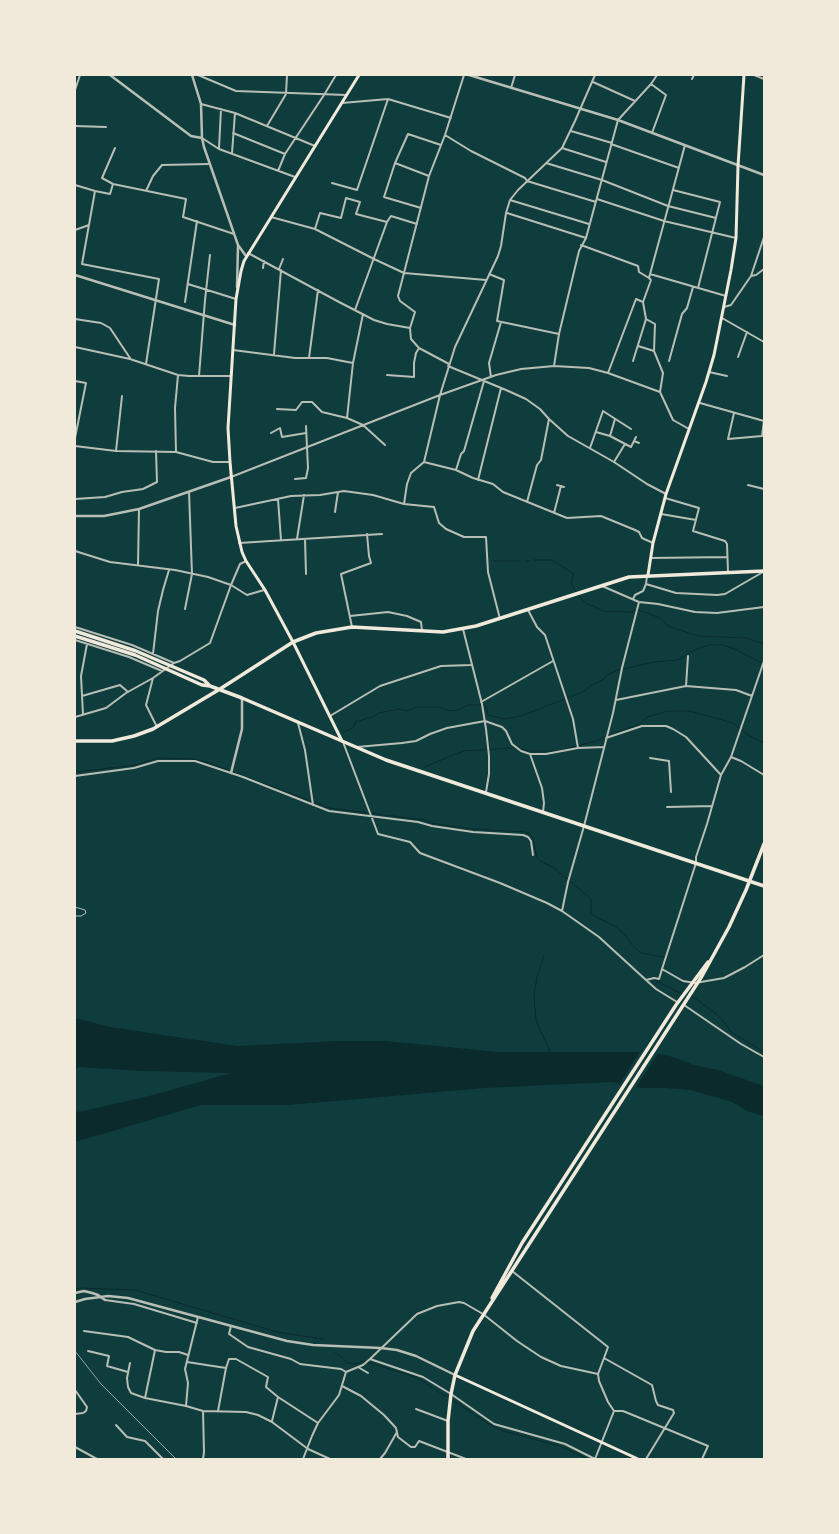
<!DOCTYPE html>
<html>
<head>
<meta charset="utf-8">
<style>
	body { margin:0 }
	#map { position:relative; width:839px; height:1534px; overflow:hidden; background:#0f3d3e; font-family:"Work Sans",sans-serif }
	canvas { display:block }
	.frame { position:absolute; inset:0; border:76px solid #f1e9da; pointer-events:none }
</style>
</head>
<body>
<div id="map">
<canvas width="839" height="1534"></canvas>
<div class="frame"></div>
</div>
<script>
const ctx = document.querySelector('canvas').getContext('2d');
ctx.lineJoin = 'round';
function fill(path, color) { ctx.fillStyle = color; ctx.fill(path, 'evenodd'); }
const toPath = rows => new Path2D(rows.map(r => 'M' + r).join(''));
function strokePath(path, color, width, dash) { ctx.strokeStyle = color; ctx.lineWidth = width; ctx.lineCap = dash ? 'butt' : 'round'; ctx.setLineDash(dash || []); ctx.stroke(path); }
const water = toPath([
	[75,1018,110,1027,237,1046,338,1041,385,1041,499,1052,651,1052,673,1057,694,1065,718,1070,764,1086,764,1116,747,1111,732,1102,691,1090,665,1088,642,1088,612,1082,485,1088,289,1105,201,1105,75,1142,75,1112,84,1111,153,1095,231,1073,140,1071,79,1067,75,1069]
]);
const pier = toPath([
	[641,1050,659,1052,635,1089,619,1085]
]);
const stream = toPath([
	[534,560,552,560,574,574,571,583,576,592],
	[494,561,520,561],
	[526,561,529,561],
	[578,595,586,604,593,606,603,611,632,612,636,610,642,611,660,618,668,626,698,636,746,638,764,644],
	[624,669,654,662,678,660,690,652,708,645,724,645,739,651,757,661,763,663],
	[343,732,353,728,356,722,374,716,378,713,400,709,407,711,417,707,438,707,451,711,458,710,468,705,485,705,488,715,504,719,521,716,585,691,590,686,604,679,607,675,620,669],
	[522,749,528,751,557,751],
	[562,750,592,742,640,724,647,717,668,711,690,711,733,723,748,735,764,743],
	[425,767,446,758,464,751,513,748],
	[75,772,136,765,158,758,194,759,209,763,329,808,425,820,431,823,472,829,525,832,530,834,533,838,537,858,540,861,554,868,591,899,591,914,616,927,625,935,632,945,641,953,664,957],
	[544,955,537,977,534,996,536,1020,550,1052],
	[653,979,682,994],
	[691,997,696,999,719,1016,731,1032,764,1052],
	[75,1289,80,1288,135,1290,277,1332,323,1339],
	[335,1352,348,1363,357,1364,363,1361,409,1375,421,1380,445,1396],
	[454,1401,489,1424,503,1431,560,1446,588,1459]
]);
const service = toPath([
	[75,907,85,910,86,913,81,916,75,916]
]);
const minor = toPath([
	[198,75,236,91,346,95],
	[754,75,764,79],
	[692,79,694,75],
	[593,82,635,101],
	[651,84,666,95,652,133],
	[511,88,515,75],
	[75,90,80,75],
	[342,103,388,99,451,118],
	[201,104,235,113,315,146],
	[75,126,106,127],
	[267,126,286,94,287,75],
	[571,131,612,143],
	[233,133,285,154],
	[445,135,471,151,525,178,527,181,596,202],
	[202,138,219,149,295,177],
	[611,144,679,168],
	[685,145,649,278,651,280,643,302,646,319,655,324,654,351,663,373,660,392,673,420,689,429],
	[115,148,102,178,113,184,186,199,183,217,234,234],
	[219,148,221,109],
	[562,148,606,162],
	[232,153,235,113],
	[395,163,429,176],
	[546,163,602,180,668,206,716,218],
	[278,171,285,154,324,95,336,75],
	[332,183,357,190,388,99],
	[75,185,95,191,110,194,113,184],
	[673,190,720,202,698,288],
	[95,191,82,264,159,279,146,364],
	[146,191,153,176,162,165,209,164],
	[597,199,664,221,736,238],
	[510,200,589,224],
	[421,208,384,197,395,163,408,134,441,145],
	[507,213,586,238],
	[271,217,315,229,374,259,404,273,486,280],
	[315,229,320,213,341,218,346,198,360,202,356,214,387,222],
	[75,230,89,225],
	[581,245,638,266,639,272,649,278],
	[248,253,339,302,374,320,387,324,410,328],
	[263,268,264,261],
	[279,269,283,259],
	[489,274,504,280,497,321,559,334],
	[650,274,726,296],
	[751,276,756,275,764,269],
	[188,284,236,299],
	[185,302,197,221],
	[724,307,731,305,751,276,764,237],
	[355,310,387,222,391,216,417,224],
	[722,318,764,342],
	[75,319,101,323,110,328,130,358],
	[638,346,654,351],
	[75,347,130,359,178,375,189,376,231,376],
	[233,350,295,358,327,358,353,363],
	[274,354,281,270],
	[738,357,747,332],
	[309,358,318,290],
	[633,361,646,319],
	[669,361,682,314,687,308,693,287],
	[449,364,419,348,411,339,410,328,415,312,400,301,398,296,429,176,445,135,464,75],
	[448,366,506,390,526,399,540,409,549,419,568,436,614,462,647,484,666,494],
	[554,366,559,334,579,251,586,238,618,120,651,84,657,75],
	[709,372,727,376],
	[608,373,636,299,643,302],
	[387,375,414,377,414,363,416,353,419,348],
	[199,376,205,300,210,255],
	[491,377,489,363,501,322],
	[75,381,86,383,75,438],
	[700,403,764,421],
	[277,409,296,410,302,402,312,402,322,412,347,418,363,425,385,445],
	[734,413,728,439,762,436,764,421],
	[347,418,353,363,363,314],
	[596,432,610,436,631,447,636,437],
	[271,433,280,428,282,437,306,433],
	[610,436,615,419],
	[634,441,639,443],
	[75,446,116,451,176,452,213,462,230,462],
	[590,448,603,411,631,429],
	[116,451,122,396],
	[176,452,175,408,178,375],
	[541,460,549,419],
	[424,462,456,470,473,478,493,484,503,492,567,518,601,516,635,530,639,532,642,538,653,543],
	[614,462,625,444],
	[456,470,461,454,464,451,484,381],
	[231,477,440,395,496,375,521,369,554,366,589,368,608,373,660,392],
	[295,479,306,478,308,468,306,426],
	[478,480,501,388],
	[557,485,564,487],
	[748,485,764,489],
	[665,498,699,508,693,531,725,541,727,544,728,572],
	[75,499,105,497,122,492,143,489,157,482,156,451],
	[278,499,281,540],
	[527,502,537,465,541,460],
	[404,504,407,484,411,473,424,462,440,395,455,347,498,256,501,246,506,213,510,200,518,190,562,148,575,121,595,75],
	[235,508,291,496,320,495,344,491,373,495,404,504,434,507,439,523,446,529,464,537,486,537,488,572,500,619],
	[335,512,338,492],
	[554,513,561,486],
	[661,514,696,520],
	[297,539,304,495],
	[305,539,306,574],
	[239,543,382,534],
	[75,551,110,562,175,570,208,577,231,585,247,595,264,590],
	[651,558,727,557],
	[138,565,139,509],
	[646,584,676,593,717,595,725,594,763,572],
	[602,586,639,602,658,604,695,612,717,613,764,607],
	[633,599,635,595,643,591,646,584,647,576],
	[185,609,192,574,189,492],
	[528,610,537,627,545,635,573,719,578,748],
	[350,616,388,612,407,616,421,622,422,631],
	[75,627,132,645,174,663],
	[352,627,341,574,371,563,369,556,367,534],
	[463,629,482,704,486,729,489,756,489,774,486,792],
	[75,640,129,657,162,671],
	[153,654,158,611,163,590,169,570],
	[153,678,146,705,157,727],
	[686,686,688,656],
	[82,696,120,685,128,692],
	[616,700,686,686,736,690,752,696],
	[481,702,553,661],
	[83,715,81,676,87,644],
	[330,716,380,686,441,666,471,665],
	[75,717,106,708,126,693,153,678,174,663,180,661,210,643,231,585,240,564,246,561],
	[298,723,305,750,313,805],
	[606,738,642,726,666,726,673,729,686,737,721,775],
	[343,742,378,834,410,842,420,853,500,883,547,903,562,911,599,937,646,980,656,989,677,1002],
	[357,747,402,743,416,741,430,734,447,728,485,721,502,727,506,731,512,744,521,751,530,754,546,754,578,748,604,747],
	[530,754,542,788,544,803,543,812],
	[731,757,741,761,764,775],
	[650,758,669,761,671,792],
	[75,776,134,768,158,761,195,761,243,777,329,811,418,822,432,826,473,832,523,835,528,837,531,841,533,855],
	[667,807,712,806],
	[562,911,568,882,584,826,613,713,622,668,639,602],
	[662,969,696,863,696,857,707,824,721,775,731,757,764,661],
	[646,980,654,978,659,979,662,969,683,981,695,983,724,978,745,967,764,955],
	[684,1005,741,1044,764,1057],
	[512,1271,608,1347,604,1358,652,1385,656,1401,658,1405,673,1410,674,1413,646,1459],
	[105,1300,134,1304,197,1323],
	[231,1326,229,1334,248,1347,291,1359,300,1364,341,1369,346,1372],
	[84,1331,128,1337,155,1350,166,1352,179,1352,188,1355],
	[88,1351,109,1356,107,1366,128,1372],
	[604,1358,598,1374,599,1381,608,1402,614,1411],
	[187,1362,226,1368,229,1359,236,1359,268,1377,266,1387,278,1397,272,1421],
	[130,1363,127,1378,128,1387,131,1393,145,1398,186,1406,203,1411,246,1412,258,1415,272,1422,308,1449,330,1459],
	[358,1367,368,1373],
	[598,1374,561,1366,541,1357,517,1341,483,1314,464,1303,459,1302,437,1306,417,1314,370,1359,423,1377,451,1394,494,1424,565,1444,595,1459,614,1411],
	[342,1386,361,1396,384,1415,396,1428,398,1437,411,1447,415,1447,419,1441,466,1459],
	[75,1390,87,1407,86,1411,83,1413,75,1414],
	[278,1397,318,1423],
	[145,1398,155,1350],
	[186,1406,188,1383,185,1369,198,1317],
	[416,1409,448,1421],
	[203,1411,204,1452,203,1459],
	[218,1411,226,1368],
	[614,1411,623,1411,708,1446,702,1459],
	[116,1425,127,1437,145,1441,163,1459],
	[75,1447,97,1459],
	[303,1459,312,1436,318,1423,339,1395,346,1372,363,1365,370,1359],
	[380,1459,385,1453,397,1432]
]);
const tertiary = toPath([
	[110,75,191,136,202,138],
	[192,75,201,104,202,138,204,147,238,245,246,256],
	[469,75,618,120,764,175],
	[75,275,235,325],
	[237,287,238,246],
	[75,516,104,516,139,509,231,477],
	[231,773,242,729,242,698],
	[75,1293,84,1291,92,1293,98,1295,105,1300],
	[75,1302,85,1299,108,1296,128,1298,287,1341,313,1345,381,1348,397,1350,416,1356,455,1375]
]);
const secondary = toPath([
	[648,575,653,543,666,494,706,382,714,355,731,270,736,238,738,166,744,75],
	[342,741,293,642,265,590,246,561,242,552,236,526,230,462,228,428,236,299,241,271,244,261,359,75],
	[455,1375,638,1459]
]);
const primary = toPath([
	[75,631,136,651,204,680,209,685],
	[75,636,135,655,202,685,210,686,242,698,386,760,764,886],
	[75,741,112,741,134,736,153,729,220,689,293,642,316,633,352,627,443,632,476,626,629,577,764,571],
	[492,1298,522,1243,676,1005,708,962],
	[448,1459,448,1421,451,1394,455,1375,473,1331,702,976,729,927,746,890,764,844]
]);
const rail = toPath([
	[75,1351,101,1384,176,1459]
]);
fill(water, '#0a2a2b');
fill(pier, '#0f3d3e');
strokePath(stream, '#0a2a2b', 1);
strokePath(service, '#b8beb3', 1);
strokePath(minor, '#b8beb3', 2);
strokePath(tertiary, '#b8beb3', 2.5);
strokePath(secondary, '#f1e9da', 3);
strokePath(primary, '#f1e9da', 3.5);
strokePath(rail, '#97a49c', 1);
</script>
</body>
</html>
